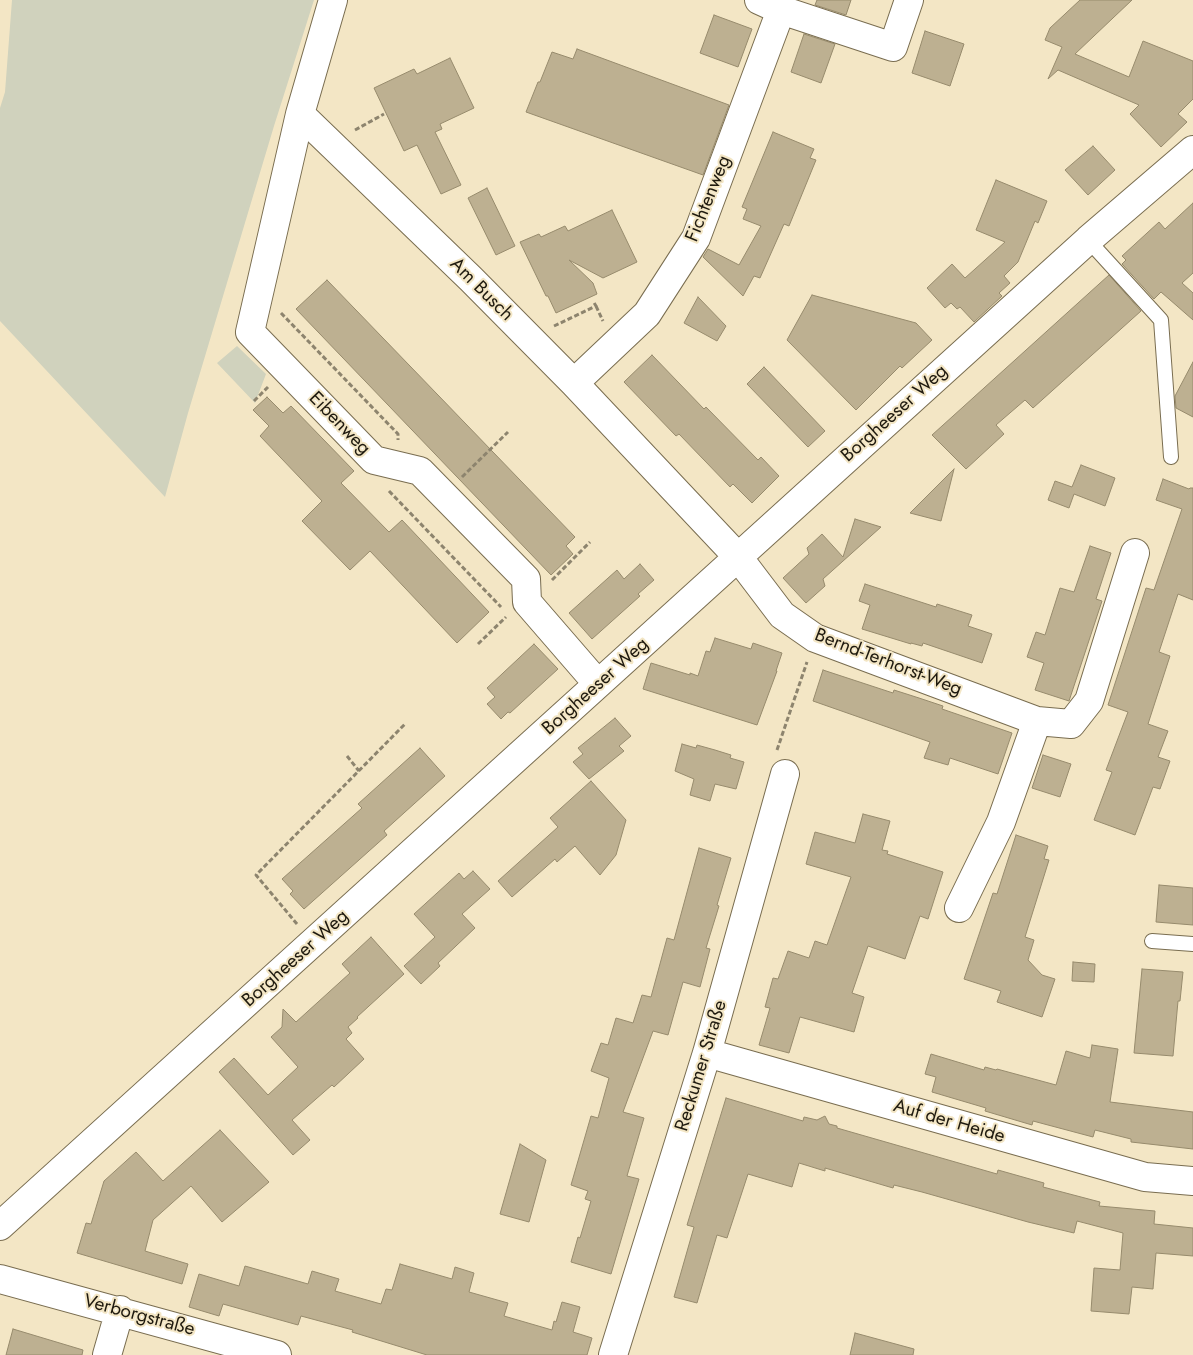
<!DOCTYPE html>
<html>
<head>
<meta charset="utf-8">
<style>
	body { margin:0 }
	canvas { display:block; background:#f3e6c5 }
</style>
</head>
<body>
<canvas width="1193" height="1355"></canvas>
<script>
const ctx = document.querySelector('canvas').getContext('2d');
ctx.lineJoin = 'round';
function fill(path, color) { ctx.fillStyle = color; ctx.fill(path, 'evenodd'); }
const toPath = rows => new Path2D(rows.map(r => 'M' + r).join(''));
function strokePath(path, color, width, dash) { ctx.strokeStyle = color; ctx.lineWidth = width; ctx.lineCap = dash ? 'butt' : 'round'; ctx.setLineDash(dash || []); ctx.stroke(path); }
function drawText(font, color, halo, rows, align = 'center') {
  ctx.font = font + ' Jost,sans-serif'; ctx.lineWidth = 4; ctx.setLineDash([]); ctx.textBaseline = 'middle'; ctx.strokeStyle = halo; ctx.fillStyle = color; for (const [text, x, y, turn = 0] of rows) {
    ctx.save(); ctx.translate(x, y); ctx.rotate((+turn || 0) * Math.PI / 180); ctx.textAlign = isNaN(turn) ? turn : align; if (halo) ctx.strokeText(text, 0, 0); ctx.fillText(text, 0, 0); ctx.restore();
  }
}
const green = toPath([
	[12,0,314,0,274,126,188,413,165,497,0,321,0,108,5,92],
	[237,346,266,374,255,403,217,363]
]);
const building = toPath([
	[817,0,851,0,846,15,815,5,817,0],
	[1080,0,1132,0,1075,54,1129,77,1143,41,1193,61,1193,99,1178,114,1187,122,1161,147,1130,114,1139,105,1058,70,1048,79,1062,47,1045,40,1050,28,1080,0],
	[714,15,752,29,738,67,700,53,714,15],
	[925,31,964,44,950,86,912,73,925,31],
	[804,34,835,44,821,83,791,72,804,34],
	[577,49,729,105,703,175,526,112,538,82,540,82,552,52,573,59,577,49],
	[450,58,474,108,440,124,442,129,435,132,461,185,441,194,417,145,404,151,374,88,414,69,417,74,450,58],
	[773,132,814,149,810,158,816,160,789,226,784,224,760,278,754,276,743,296,703,257,708,249,739,265,761,226,743,219,747,209,742,207,773,132],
	[1093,146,1115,170,1088,195,1065,170,1093,146],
	[996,180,1047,201,1038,223,1035,221,1018,262,1004,276,1010,283,999,293,1002,296,974,322,960,307,957,309,951,303,945,308,927,288,952,264,965,278,1005,242,976,230,996,180],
	[487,188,515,246,496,255,468,198,487,188],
	[1193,203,1193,273,1182,283,1193,293,1193,320,1161,292,1154,299,1122,264,1126,260,1122,256,1159,222,1165,229,1193,203],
	[612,210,637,262,603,278,569,260,593,283,597,294,556,313,548,296,546,296,520,242,539,234,541,237,565,226,568,231,612,210],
	[1109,275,1141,311,1033,408,1025,400,996,425,1004,434,966,469,932,435,1109,275],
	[327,280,575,537,566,546,573,554,551,575,296,309,327,280],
	[812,295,916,323,932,340,902,368,900,366,856,410,787,340,812,295],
	[698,297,726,326,717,341,684,323,698,297],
	[652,355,704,409,706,407,758,460,761,457,779,476,752,503,733,484,730,487,679,434,676,436,624,382,652,355],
	[1193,362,1193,417,1176,408,1175,396,1193,362],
	[764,367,825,431,808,447,747,384,764,367],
	[267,397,283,413,291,406,354,471,341,483,389,532,402,520,489,612,457,643,370,551,350,570,302,521,322,501,260,436,269,426,253,410,267,397],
	[1081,465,1115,478,1105,506,1074,494,1069,508,1048,500,1055,481,1072,487,1081,465],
	[954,469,941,521,910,513,954,469],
	[1163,479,1189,489,1190,488,1193,488,1193,600,1178,594,1159,652,1170,656,1148,724,1168,731,1158,757,1170,761,1160,789,1153,787,1135,835,1094,820,1112,772,1106,770,1128,712,1108,705,1146,588,1154,590,1182,509,1156,500,1163,479],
	[855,519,881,527,823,579,825,586,806,603,783,578,809,554,807,548,822,534,843,557,855,519],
	[1090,546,1111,553,1096,599,1102,601,1069,701,1035,690,1044,663,1027,657,1036,632,1045,635,1060,588,1074,592,1090,546],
	[640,564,654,580,638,594,640,596,592,639,569,613,617,570,624,579,640,564],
	[865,584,936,607,937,604,972,615,968,626,992,634,982,663,923,643,922,646,911,643,911,644,862,629,870,605,859,601,865,584],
	[715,638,751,649,753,643,782,653,776,671,777,671,757,725,643,689,651,663,690,675,690,673,698,676,706,651,710,652,715,638],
	[534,644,558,669,510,713,508,712,501,719,487,704,495,697,487,688,534,644],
	[823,670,893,693,894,690,919,698,943,706,942,709,1012,733,998,774,950,758,948,765,924,758,930,742,813,701,823,670],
	[615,718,631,736,619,746,624,751,589,779,573,762,583,754,578,748,615,718],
	[682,744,696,748,697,745,715,750,731,755,730,758,744,762,736,789,715,784,710,801,690,795,694,779,675,771,682,744],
	[420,748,445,776,384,831,387,835,304,909,290,894,293,891,282,879,362,808,358,804,420,748],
	[1043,755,1071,764,1060,797,1032,788,1043,755],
	[591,781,626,820,616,855,600,875,575,846,557,862,555,859,512,897,498,881,558,827,550,818,591,781],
	[863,814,890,821,882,850,888,851,887,854,943,872,928,919,920,916,905,959,868,946,852,993,864,997,854,1032,800,1017,789,1053,759,1045,770,1008,765,1007,773,978,778,979,788,951,809,958,815,941,827,945,851,877,806,864,815,832,855,843,863,814],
	[1016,835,1048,846,1044,859,1049,860,1025,937,1034,940,1028,960,1042,975,1055,979,1042,1017,997,1002,1001,991,964,979,993,893,997,894,1016,835],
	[699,848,731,858,717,905,719,906,706,948,710,949,700,987,683,982,668,1035,653,1031,623,1112,644,1118,627,1176,639,1179,611,1274,571,1262,578,1237,580,1238,591,1201,585,1199,588,1191,571,1185,591,1116,598,1118,609,1078,591,1071,601,1043,608,1045,616,1018,633,1023,642,995,651,997,667,938,674,940,699,848],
	[473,871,490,889,462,914,475,928,438,963,440,966,421,984,404,966,435,937,414,914,459,873,464,879,473,871],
	[1159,885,1193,888,1193,925,1156,922,1159,885],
	[371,937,404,974,357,1017,358,1018,348,1027,352,1033,346,1039,364,1059,334,1087,332,1085,292,1120,310,1140,293,1155,219,1072,234,1058,268,1095,298,1067,271,1037,282,1027,283,1009,296,1022,350,973,342,964,371,937],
	[1073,962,1095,964,1094,982,1072,981,1073,962],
	[1142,969,1183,972,1180,1001,1178,1001,1173,1056,1134,1053,1142,969],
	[1092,1045,1118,1049,1110,1102,1193,1112,1193,1149,1131,1142,1131,1139,1095,1130,1093,1137,1033,1121,1032,1125,985,1111,986,1108,932,1092,936,1077,925,1074,931,1054,984,1070,985,1067,996,1070,997,1069,1056,1085,1066,1051,1090,1058,1092,1045],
	[726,1098,803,1121,804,1117,817,1120,825,1116,829,1124,837,1126,837,1128,997,1174,998,1170,1044,1183,1043,1187,1100,1202,1099,1206,1155,1211,1154,1224,1193,1228,1193,1256,1156,1253,1153,1289,1132,1287,1129,1314,1091,1311,1094,1268,1120,1270,1123,1233,1077,1221,1074,1233,1028,1222,922,1192,894,1185,893,1188,825,1168,825,1171,799,1163,792,1187,748,1174,727,1238,717,1235,697,1303,674,1297,694,1227,687,1225,726,1098],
	[220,1130,269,1182,222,1222,191,1186,153,1220,145,1251,188,1264,182,1284,77,1253,86,1223,91,1224,104,1181,136,1152,163,1181,220,1130],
	[520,1144,546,1160,529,1222,500,1214,520,1144],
	[400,1264,452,1279,455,1267,474,1273,469,1292,508,1303,504,1316,552,1330,554,1321,556,1322,562,1302,580,1307,573,1332,592,1338,587,1355,427,1355,352,1332,353,1330,301,1316,298,1325,223,1304,219,1316,189,1307,199,1274,239,1286,245,1266,308,1284,312,1271,339,1279,335,1291,381,1304,386,1289,392,1290,400,1264],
	[13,1329,83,1350,82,1355,6,1355,13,1329],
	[855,1333,914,1349,913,1355,850,1355,855,1333]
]);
const path = toPath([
	[355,130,384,114],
	[596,306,603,321],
	[281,313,398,434,398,440],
	[554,326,596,306,593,301],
	[254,401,268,387],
	[462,477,508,432],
	[389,491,501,607],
	[552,580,590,542],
	[478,644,506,617],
	[777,750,807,662],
	[347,756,359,771],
	[297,924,256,875,405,724]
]);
const lane = toPath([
	[1088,240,1161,320,1171,457],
	[1152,941,1193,944]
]);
const street = toPath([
	[333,0,300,114,471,279,574,383,738,557,782,615,815,638,1037,721,1071,724,1089,701,1135,553],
	[759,0,781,10,893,47,909,0],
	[300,114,250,332,374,460,420,471,526,579,527,602,598,684],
	[574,383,647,314,696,238,781,10],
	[959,908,1001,822,1037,721],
	[707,1053,1145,1177,1193,1181],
	[0,1226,1088,240,1193,150],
	[0,1279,277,1355],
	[107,1355,120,1310],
	[613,1355,707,1053,785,774]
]);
const streetNames = [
	["Fichtenweg",709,199,-68],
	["Am Busch",481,290,45],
	["Borgheeser Weg",895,414,-42],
	["Eibenweg",339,424,46],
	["Bernd-Terhorst-Weg",888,663,21],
	["Borgheeser Weg",596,687,-42],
	["Borgheeser Weg",296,959,-42],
	["Reckumer Straße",702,1066,-73],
	["Auf der Heide",949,1122,16],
	["Verborgstraße",139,1316,15]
];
fill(green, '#d0d2bd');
fill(building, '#bdb091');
strokePath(building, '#978b6d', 1);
strokePath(lane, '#796d50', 16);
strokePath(street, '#796d50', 30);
strokePath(path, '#8d846e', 3, [5, 2.5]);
strokePath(lane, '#fff', 14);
strokePath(street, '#fff', 28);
drawText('19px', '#1f1a0f', '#f3e6c5', streetNames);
</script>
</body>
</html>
